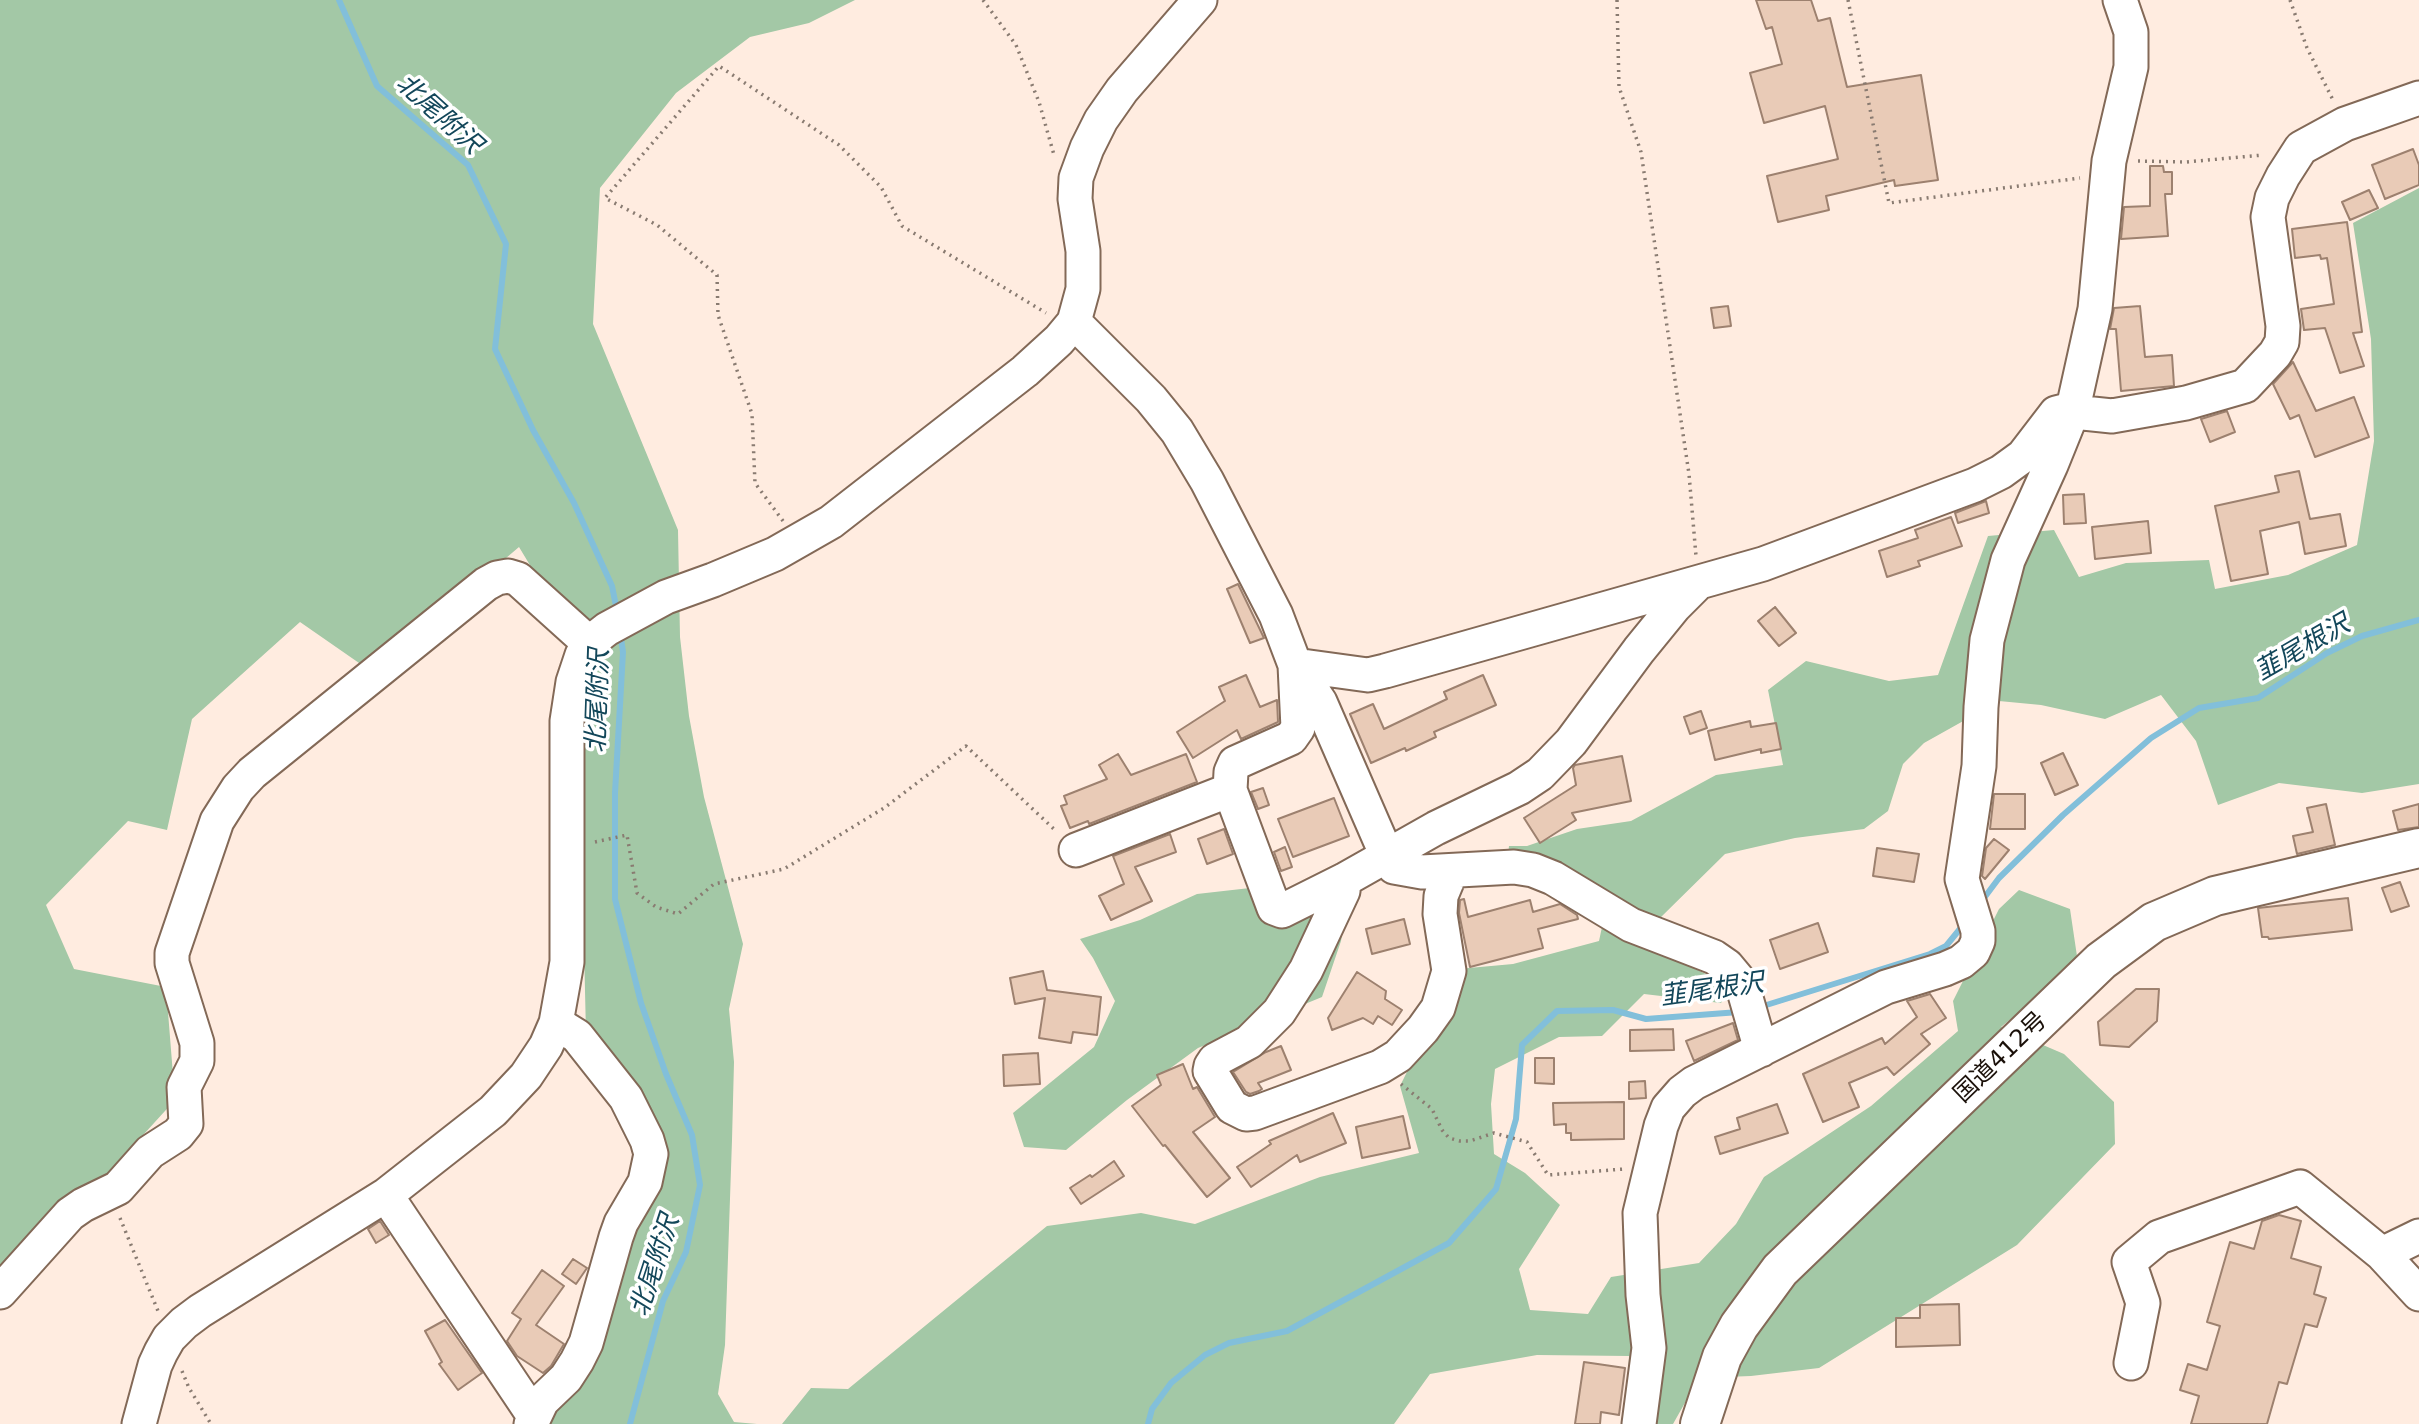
<!DOCTYPE html>
<html>
<head>
<meta charset="utf-8">
<style>
	body { margin:0 }
	canvas { display:block; background:#ffece0 }
</style>
</head>
<body>
<canvas width="2419" height="1424"></canvas>
<script>
const ctx = document.querySelector('canvas').getContext('2d');
ctx.lineJoin = 'round';
function fill(path, color) { ctx.fillStyle = color; ctx.fill(path, 'evenodd'); }
const toPath = rows => new Path2D(rows.map(r => 'M' + r).join(''));
function strokePath(path, color, width, dash) { ctx.strokeStyle = color; ctx.lineWidth = width; ctx.lineCap = dash ? 'butt' : 'round'; ctx.setLineDash(dash || []); ctx.stroke(path); }
function drawText(font, color, halo, rows, align = 'center') {
  ctx.font = font + ' "DejaVu Sans","Noto Sans JP",sans-serif'; ctx.lineWidth = 7; ctx.setLineDash([]); ctx.textBaseline = 'middle'; ctx.strokeStyle = halo; ctx.fillStyle = color; for (const [text, x, y, turn = 0] of rows) {
    ctx.save(); ctx.translate(x, y); ctx.rotate((+turn || 0) * Math.PI / 180); ctx.textAlign = isNaN(turn) ? turn : align; if (halo) ctx.strokeText(text, 0, 0); ctx.fillText(text, 0, 0); ctx.restore();
  }
}
const green = toPath([
	[0,0,855,0,809,23,750,37,676,93,600,188,593,324,678,530,680,637,689,716,704,797,743,944,729,1009,734,1062,732,1140,725,1345,718,1394,734,1422,757,1424,551,1424,646,1162,586,1034,577,643,519,547,372,672,300,622,192,719,167,830,128,821,46,905,74,969,166,987,175,1100,42,1246,0,1270],
	[2419,188,2419,784,2362,793,2279,783,2218,805,2196,741,2161,695,2105,719,2041,705,1999,701,1924,743,1903,764,1888,811,1864,829,1795,838,1725,854,1659,919,1666,955,1731,986,1721,1003,1644,994,1602,1036,1559,1037,1495,1069,1491,1104,1494,1154,1525,1173,1560,1205,1519,1269,1530,1310,1588,1314,1611,1277,1699,1263,1736,1224,1764,1177,1871,1106,1958,1031,1953,1001,1999,909,2019,890,2070,909,2078,963,2001,1027,2064,1054,2114,1102,2115,1144,2017,1245,1819,1368,1751,1376,1699,1378,1673,1424,1626,1424,1629,1356,1537,1355,1430,1374,1394,1424,782,1424,811,1388,848,1389,1047,1226,1141,1213,1195,1224,1320,1177,1419,1153,1400,1086,1458,969,1513,964,1599,941,1608,899,1508,855,1509,846,1527,846,1577,829,1631,821,1716,775,1783,765,1768,690,1806,661,1889,681,1938,675,1988,536,2054,530,2079,577,2126,563,2209,560,2215,589,2288,575,2357,545,2374,441,2371,339,2353,223],
	[1250,888,1346,911,1341,941,1322,997,1198,1048,1127,1100,1066,1150,1024,1147,1013,1113,1094,1047,1115,1001,1093,958,1080,939,1140,920,1197,894]
]);
const stream = toPath([
	[339,0,377,86,468,165,506,244,495,349,533,430,574,503,612,586,617,611],
	[620,632,623,652,615,793,615,899,641,1003,666,1074,692,1135,700,1185,686,1252,663,1301,630,1424],
	[1981,902,1999,878,2063,815,2151,738,2199,708,2258,698,2327,653,2362,636,2419,620],
	[1760,1007,1930,954,1946,946,1964,924],
	[1148,1424,1152,1409,1171,1383,1205,1355,1229,1343,1287,1331,1449,1243,1496,1189,1516,1119,1522,1045,1557,1011,1613,1010,1646,1019,1739,1012]
]);
const building = toPath([
	[1756,0,1811,0,1818,21,1830,18,1847,87,1921,75,1938,180,1895,186,1894,180,1826,196,1829,210,1778,222,1767,176,1838,159,1825,106,1764,123,1750,73,1782,64,1772,27,1766,29,1756,0],
	[2413,149,2419,165,2419,185,2385,199,2372,165,2413,149],
	[2150,166,2163,166,2164,172,2172,172,2172,194,2165,194,2168,236,2121,239,2124,207,2150,206,2150,166],
	[2369,190,2378,208,2350,220,2342,202,2369,190],
	[2347,222,2362,332,2353,333,2364,366,2340,373,2325,328,2304,330,2301,309,2334,304,2327,258,2321,259,2320,255,2295,258,2292,229,2347,222],
	[1728,306,1731,326,1714,328,1711,308,1728,306],
	[2140,306,2145,357,2172,355,2174,386,2121,391,2116,329,2110,329,2114,308,2140,306],
	[2293,362,2316,411,2354,397,2369,437,2315,457,2299,415,2290,419,2273,384,2293,362],
	[2227,411,2235,432,2210,442,2201,419,2227,411],
	[2299,471,2310,519,2340,514,2346,546,2305,554,2299,522,2260,531,2268,574,2231,581,2215,506,2279,492,2275,476,2299,471],
	[2084,494,2086,523,2064,524,2063,495,2084,494],
	[1986,501,1989,513,1958,523,1955,513,1986,501],
	[1951,517,1962,546,1918,561,1920,566,1887,577,1879,551,1918,538,1915,530,1951,517],
	[2148,521,2151,553,2095,559,2092,527,2148,521],
	[1238,584,1264,638,1250,643,1227,589,1238,584],
	[1775,607,1796,633,1779,646,1758,621,1775,607],
	[1246,675,1260,707,1277,700,1278,722,1241,739,1237,730,1193,758,1177,732,1225,701,1219,687,1246,675],
	[1483,675,1496,705,1434,732,1436,737,1406,751,1405,748,1371,763,1350,714,1373,704,1384,729,1447,699,1444,692,1483,675],
	[1701,711,1707,728,1690,734,1684,717,1701,711],
	[1750,721,1751,727,1776,723,1781,749,1761,753,1761,749,1715,760,1708,731,1750,721],
	[2063,753,2078,785,2055,795,2041,763,2063,753],
	[1118,754,1131,775,1186,754,1197,782,1089,824,1088,821,1070,828,1061,806,1067,804,1064,796,1107,779,1099,765,1118,754],
	[1622,756,1631,801,1572,813,1576,820,1540,843,1524,818,1576,785,1573,768,1575,765,1622,756],
	[1263,788,1269,805,1258,809,1251,792,1263,788],
	[1994,794,2025,794,2025,829,1990,829,1994,794],
	[1334,798,1349,836,1293,857,1278,819,1334,798],
	[2326,804,2335,845,2297,854,2293,836,2313,832,2307,808,2326,804],
	[2419,804,2419,827,2398,830,2393,811,2419,804],
	[1224,829,1233,854,1207,864,1198,839,1224,829],
	[1170,834,1176,852,1135,867,1152,901,1111,920,1099,896,1124,884,1113,856,1170,834],
	[1994,839,2009,850,1985,879,1982,876,1986,848,1994,839],
	[1285,847,1292,867,1281,871,1274,852,1285,847],
	[1877,848,1919,854,1914,882,1873,876,1877,848],
	[2400,882,2409,906,2391,912,2382,888,2400,882],
	[2348,898,2352,930,2269,939,2268,937,2262,937,2258,908,2348,898],
	[1464,899,1468,917,1530,900,1533,912,1560,904,1577,915,1578,919,1538,929,1543,948,1470,967,1459,913,1460,900,1464,899],
	[1404,919,1410,944,1372,954,1366,929,1404,919],
	[1818,923,1828,952,1780,969,1770,940,1818,923],
	[1043,971,1047,990,1101,997,1097,1035,1073,1032,1071,1043,1039,1038,1045,998,1015,1004,1010,978,1043,971],
	[1357,972,1386,991,1385,999,1402,1010,1392,1025,1378,1016,1373,1024,1363,1018,1332,1030,1328,1018,1357,972],
	[2136,989,2159,989,2157,1021,2129,1047,2100,1045,2098,1022,2136,989],
	[1930,994,1946,1018,1921,1034,1930,1044,1894,1075,1887,1067,1849,1083,1859,1107,1823,1122,1803,1074,1882,1038,1885,1044,1917,1017,1907,1001,1930,994],
	[1733,1023,1738,1040,1694,1061,1686,1041,1733,1023],
	[1673,1029,1674,1050,1630,1051,1630,1030,1673,1029],
	[1281,1046,1291,1070,1258,1083,1262,1089,1259,1091,1250,1094,1246,1092,1233,1072,1266,1052,1281,1046],
	[1038,1053,1040,1084,1004,1086,1003,1055,1038,1053],
	[1535,1058,1554,1058,1554,1084,1535,1083,1535,1058],
	[1183,1064,1193,1089,1197,1087,1215,1117,1193,1132,1230,1178,1207,1197,1165,1145,1163,1146,1132,1106,1161,1085,1157,1075,1183,1064],
	[1645,1081,1646,1098,1629,1099,1629,1082,1645,1081],
	[1624,1102,1624,1139,1571,1140,1571,1133,1566,1133,1566,1124,1554,1125,1553,1103,1624,1102],
	[1777,1104,1788,1133,1720,1154,1715,1137,1740,1129,1737,1118,1777,1104],
	[1333,1113,1346,1143,1300,1162,1297,1155,1251,1187,1237,1167,1271,1144,1269,1141,1333,1113],
	[1403,1116,1410,1148,1362,1158,1356,1127,1403,1116],
	[1114,1161,1124,1176,1081,1204,1070,1188,1090,1175,1092,1177,1114,1161],
	[2279,1215,2301,1221,2291,1258,2321,1267,2314,1294,2326,1298,2317,1327,2305,1324,2287,1384,2279,1382,2267,1424,2191,1424,2199,1396,2180,1390,2188,1364,2207,1370,2220,1326,2207,1322,2230,1242,2254,1249,2262,1221,2279,1215],
	[380,1221,389,1235,376,1243,368,1229,380,1221],
	[573,1259,587,1268,576,1284,562,1274,573,1259],
	[542,1270,564,1286,536,1325,564,1344,551,1366,543,1373,517,1356,507,1341,521,1319,512,1313,542,1270],
	[1959,1304,1960,1345,1896,1347,1896,1318,1920,1318,1920,1305,1959,1304],
	[445,1320,482,1373,458,1390,439,1364,442,1362,425,1331,445,1320],
	[1584,1362,1625,1368,1619,1415,1601,1412,1600,1424,1575,1424,1584,1362]
]);
const path = toPath([
	[983,0,1016,45,1039,102,1054,155],
	[1617,0,1619,87,1641,152,1689,474,1696,556],
	[1848,0,1889,203,2080,178],
	[2290,0,2307,48,2333,100],
	[2138,161,2186,162,2263,155],
	[783,521,755,483,752,414,718,315,717,275,657,225,605,198,719,66,839,145,881,187,902,226,1046,313],
	[595,842,627,835,637,893,656,907,678,914,714,884,784,869,884,808,966,746,1056,831],
	[1401,1084,1432,1109,1442,1130,1449,1138,1460,1141,1470,1141,1494,1133,1527,1142,1548,1175,1624,1169],
	[120,1218,158,1311],
	[182,1371,189,1388,211,1424]
]);
const minor = toPath([
	[1074,322,1151,399,1177,431,1207,481,1276,615,1295,665,1320,702,1387,856,1394,867,1422,872,1514,867,1533,870,1553,878,1631,925,1714,957,1727,966,1742,984,1761,1050],
	[1230,790,1231,772,1235,763,1291,738,1298,728,1295,665,1368,675,1385,671,1763,564,1975,485,2001,472,2023,456,2056,413,2064,411,2112,416,2186,403,2245,386,2275,354,2282,342,2283,326,2268,217,2272,198,2283,176,2301,148,2345,124,2419,98],
	[1076,850,1230,790,1274,908,1282,911,1344,880,1436,828,1519,788,1540,774,1571,742,1639,650,1674,607,1698,583],
	[1344,880,1343,891,1306,970,1279,1012,1249,1042,1215,1060,1211,1066,1210,1071,1232,1107,1246,1114,1255,1113,1380,1067,1398,1056,1423,1029,1438,1008,1449,971,1440,914,1441,896,1451,872],
	[386,1195,534,1416],
	[2382,1254,2419,1236],
	[0,1292,70,1214,83,1205,118,1188,150,1152,178,1134,186,1124,184,1087,197,1061,197,1043,172,963,172,953,217,821,238,788,252,773,486,584,497,578,508,576,518,579,589,643],
	[2131,1363,2143,1303,2129,1262,2159,1237,2300,1187,2382,1254,2419,1294],
	[139,1424,155,1365,161,1352,169,1338,184,1323,200,1311,386,1195,493,1111,526,1076,546,1046,556,1023,567,962,567,721,573,682,582,655,589,643,607,629,666,597,713,580,775,554,831,522,1025,371,1059,340,1074,322,1083,289,1083,251,1075,199,1076,178,1087,148,1101,120,1122,90,1200,0],
	[531,1424,542,1401,566,1378,577,1361,586,1343,616,1237,621,1223,645,1182,651,1154,647,1140,626,1098,577,1036,556,1023],
	[1639,1424,1649,1348,1643,1295,1640,1213,1661,1126,1668,1108,1682,1092,1694,1083,1886,987,1945,969,1961,962,1973,952,1978,941,1978,931,1962,879,1979,766,1981,707,1987,640,2008,560,2051,465,2072,413,2095,309,2109,161,2131,67,2131,32,2120,0]
]);
const highway = toPath([
	[1700,1424,1722,1357,1739,1326,1780,1270,2101,961,2154,922,2215,896,2419,848]
]);
const streetNames = [
	["国道412号",2001,1058,-44]
];
const waterNames = [
	["北尾附沢",438,115,42],
	["韮尾根沢",2303,649,-30],
	["北尾附沢",599,701,-88],
	["韮尾根沢",1712,991,-8],
	["北尾附沢",656,1266,-72]
];
fill(green, '#a3c8a6');
strokePath(stream, '#82bfda', 6);
fill(building, '#e9cbb7');
strokePath(building, '#9d816f', 2);
strokePath(minor, '#836957', 37);
strokePath(highway, '#836957', 42);
strokePath(path, '#897b71', 3.5, [2, 5]);
strokePath(minor, '#fff', 33);
strokePath(highway, '#fff', 38);
drawText('24px', '#1a1009', '#fff', streetNames);
drawText('italic 26px', '#13475a', '#fff', waterNames);
</script>
</body>
</html>
